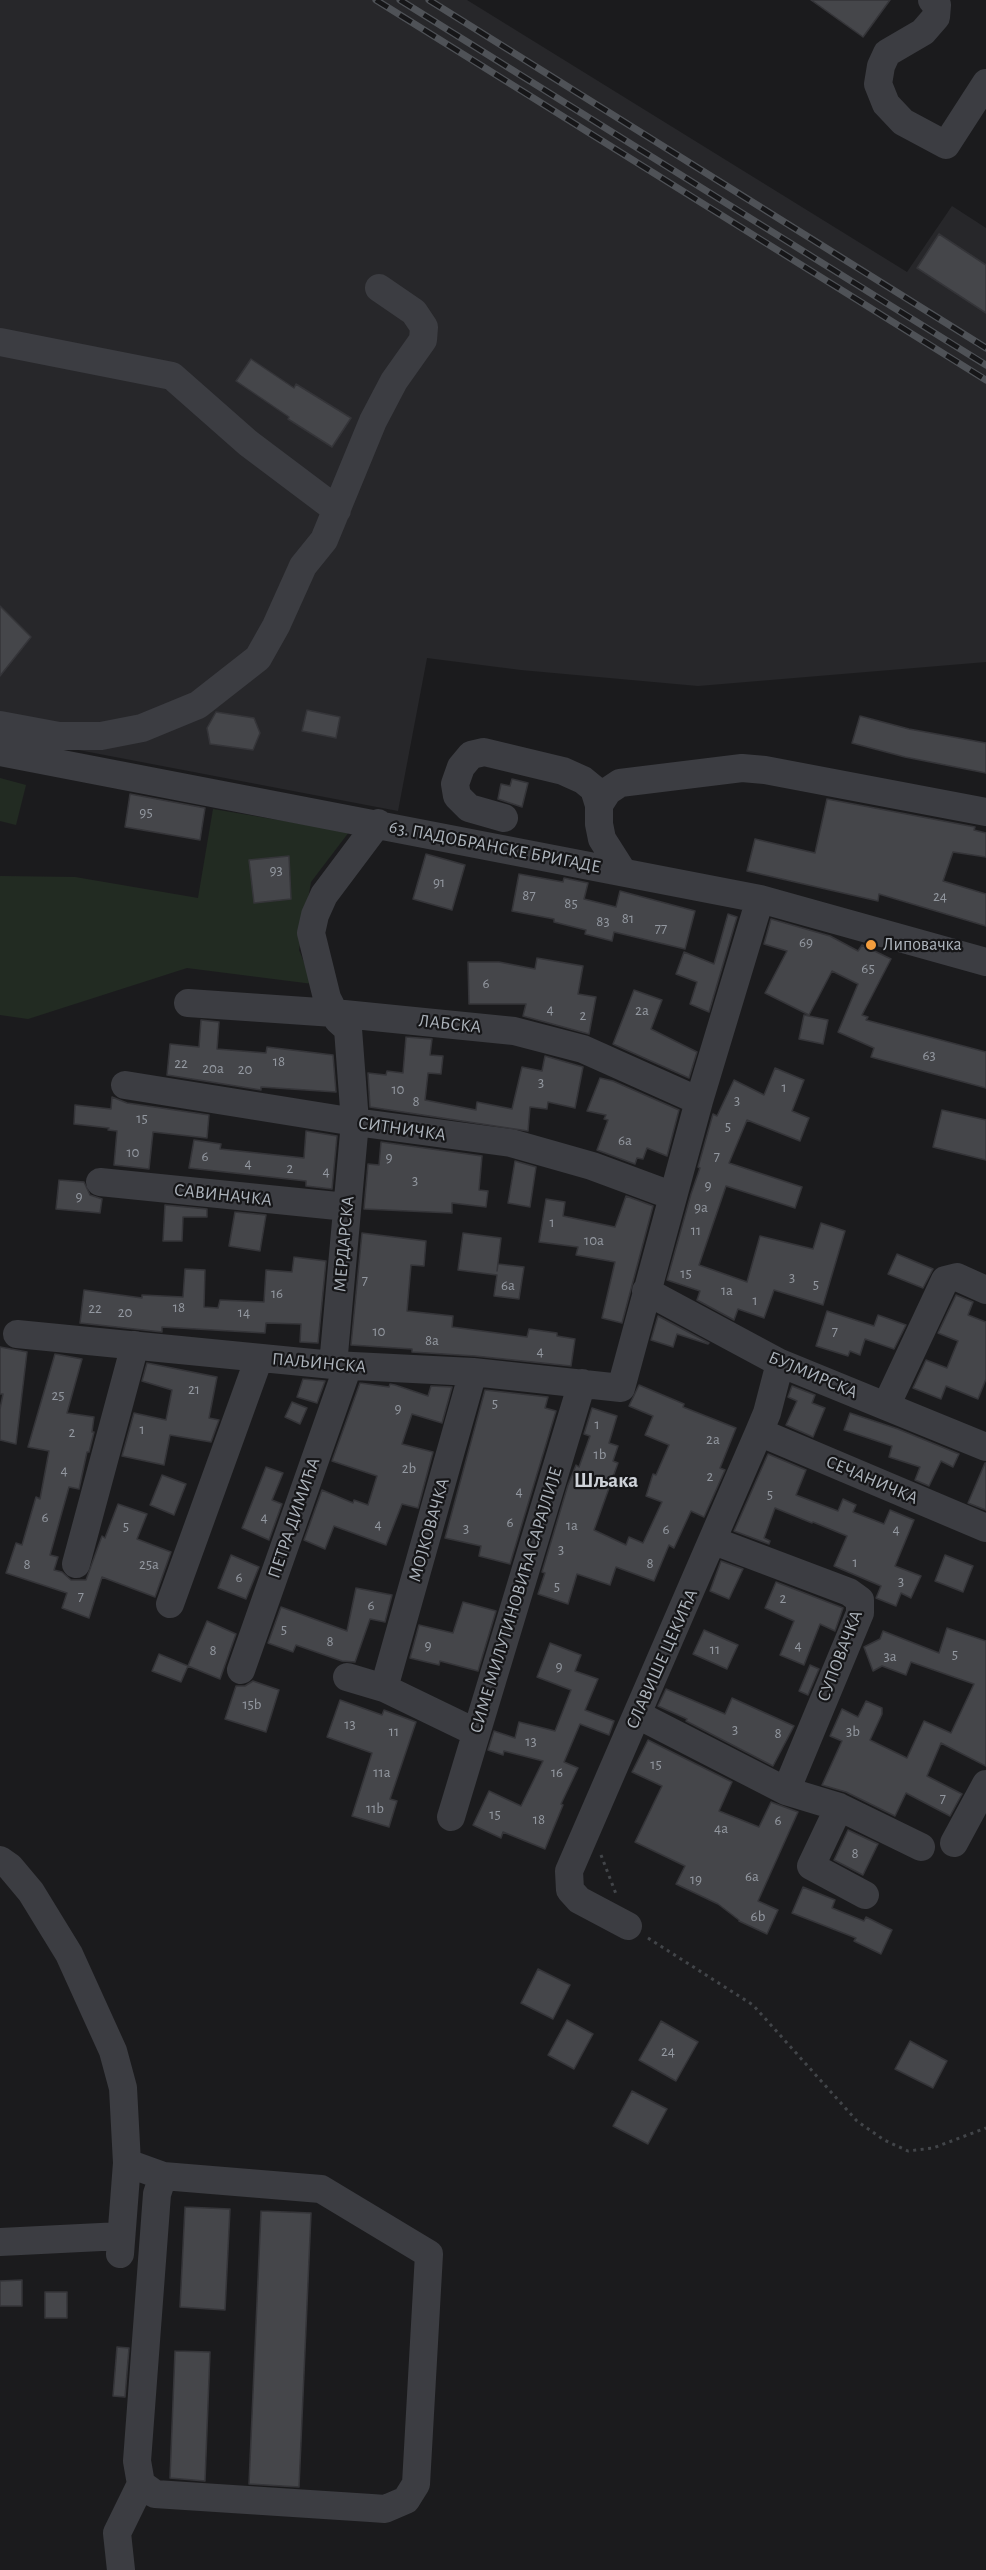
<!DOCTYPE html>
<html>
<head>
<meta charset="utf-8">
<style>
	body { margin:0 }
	canvas { display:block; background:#1b1b1d }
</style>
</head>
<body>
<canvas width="986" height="2570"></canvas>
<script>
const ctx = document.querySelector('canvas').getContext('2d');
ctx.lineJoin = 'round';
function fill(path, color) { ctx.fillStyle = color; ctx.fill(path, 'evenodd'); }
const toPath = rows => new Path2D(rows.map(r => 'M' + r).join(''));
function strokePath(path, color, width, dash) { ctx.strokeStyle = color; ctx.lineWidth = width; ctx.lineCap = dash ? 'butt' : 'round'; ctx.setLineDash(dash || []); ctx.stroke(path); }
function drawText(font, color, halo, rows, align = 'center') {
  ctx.font = font + ' "Alegreya Sans",sans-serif'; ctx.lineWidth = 4.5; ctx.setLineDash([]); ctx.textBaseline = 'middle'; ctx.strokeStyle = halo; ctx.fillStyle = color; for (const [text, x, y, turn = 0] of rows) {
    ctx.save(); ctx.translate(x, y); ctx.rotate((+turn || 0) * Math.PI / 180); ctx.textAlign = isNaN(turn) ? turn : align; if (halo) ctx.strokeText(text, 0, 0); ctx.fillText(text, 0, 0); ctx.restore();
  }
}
const built = toPath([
	[0,0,467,0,907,272,952,206,986,228,986,662,698,686,521,670,427,658,398,811,0,735]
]);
const green = toPath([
	[0,778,26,785,16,825,0,821],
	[213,809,349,832,311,882,299,950,313,984,187,968,28,1019,0,1015,0,876,75,877,198,898]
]);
const building = toPath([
	[811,0,890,0,863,37,811,0],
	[939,234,986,265,986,313,917,268,939,234],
	[251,359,294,388,296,384,351,418,332,447,288,419,289,417,236,381,251,359],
	[0,606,31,637,0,676,0,606],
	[307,710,340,717,336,738,302,731,307,710],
	[216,712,254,718,260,733,253,750,210,744,207,728,216,712],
	[860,716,909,729,986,743,986,773,905,757,852,743,860,716],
	[512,779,528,783,522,807,498,799,501,784,510,786,512,779],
	[130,794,205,808,200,840,125,827,130,794],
	[827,799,975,827,974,830,986,833,986,857,953,852,943,881,986,894,986,926,879,894,878,901,747,871,755,839,815,853,827,799],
	[426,854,465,865,452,910,413,899,426,854],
	[289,856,291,899,254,903,249,860,289,856],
	[519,874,563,882,564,878,588,883,584,899,616,907,620,891,695,911,685,949,614,932,612,941,585,934,586,930,554,922,554,919,512,911,519,874],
	[728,914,737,917,709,1012,690,1004,697,982,676,974,684,952,714,964,728,914],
	[771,919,830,936,858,951,862,945,891,959,862,1015,868,1017,866,1020,986,1052,986,1088,871,1057,874,1048,838,1032,858,984,832,971,809,1015,765,993,787,951,764,944,771,919],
	[537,958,583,966,578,994,596,997,589,1034,523,1016,526,1004,469,1004,468,962,499,962,535,969,537,958],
	[634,990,662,1000,651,1029,697,1052,689,1078,613,1044,634,990],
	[804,1015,828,1020,823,1044,799,1039,804,1015],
	[201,1020,219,1022,217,1049,266,1053,267,1047,333,1055,336,1092,261,1087,261,1090,167,1075,170,1044,199,1047,201,1020],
	[406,1037,432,1039,430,1055,443,1056,441,1074,428,1073,425,1100,476,1110,477,1102,512,1109,522,1067,542,1071,545,1056,583,1067,575,1108,548,1102,547,1109,530,1107,528,1131,370,1107,368,1073,386,1075,387,1071,403,1073,406,1037],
	[775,1068,804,1080,792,1111,809,1118,800,1141,747,1120,729,1163,802,1187,795,1208,726,1186,699,1265,747,1282,760,1236,813,1249,821,1223,845,1231,823,1305,774,1290,764,1318,738,1309,734,1320,697,1300,700,1291,667,1280,691,1194,700,1168,698,1167,713,1114,717,1116,734,1080,764,1095,775,1068],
	[600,1078,613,1081,679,1110,667,1156,647,1148,643,1159,637,1158,635,1164,597,1150,608,1120,604,1119,606,1115,587,1111,600,1078],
	[112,1097,127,1103,209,1115,207,1138,153,1132,149,1169,114,1165,117,1131,108,1130,109,1128,74,1124,75,1105,111,1109,112,1097],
	[942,1110,986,1120,986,1160,933,1147,942,1110],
	[306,1131,337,1136,332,1189,306,1186,306,1181,189,1168,194,1140,221,1144,220,1149,304,1158,306,1131],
	[381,1142,482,1156,479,1190,488,1191,486,1207,452,1203,452,1213,364,1209,368,1164,379,1165,381,1142],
	[515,1161,536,1167,530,1207,508,1203,515,1161],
	[59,1180,84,1182,90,1195,102,1199,100,1213,56,1209,59,1180],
	[626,1196,653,1206,622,1323,602,1318,615,1262,576,1255,578,1247,539,1242,546,1199,565,1202,563,1216,615,1227,626,1196],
	[165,1205,207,1209,207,1217,183,1217,182,1241,163,1241,165,1205],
	[235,1212,266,1215,260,1251,229,1246,235,1212],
	[362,1233,426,1241,424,1266,411,1265,407,1311,453,1316,452,1327,527,1337,529,1329,557,1333,557,1336,575,1339,571,1366,475,1356,412,1352,412,1349,351,1345,362,1233],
	[463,1233,501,1238,497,1271,498,1264,524,1267,519,1299,494,1296,497,1275,458,1270,463,1233],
	[897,1254,933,1269,923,1288,888,1274,897,1254],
	[294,1257,326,1261,318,1343,300,1342,301,1324,266,1323,265,1333,162,1327,162,1332,80,1323,84,1290,142,1298,142,1295,183,1297,185,1269,205,1270,204,1307,218,1308,220,1300,264,1302,266,1270,292,1272,294,1257],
	[956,1295,973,1302,968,1315,986,1322,986,1379,978,1399,946,1386,941,1399,913,1388,926,1360,947,1368,958,1341,938,1333,956,1295],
	[827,1311,874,1326,878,1315,906,1325,894,1349,865,1339,860,1355,850,1351,848,1356,816,1346,827,1311],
	[658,1316,709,1343,708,1344,677,1334,673,1347,651,1340,658,1316],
	[0,1347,27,1352,16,1444,0,1440,0,1409,3,1394,0,1394,0,1347],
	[55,1354,82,1359,67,1413,94,1417,92,1432,94,1432,89,1452,87,1452,79,1489,69,1487,50,1555,58,1557,54,1570,62,1572,71,1580,86,1580,102,1536,105,1538,118,1504,147,1514,137,1539,171,1552,155,1597,102,1577,89,1618,62,1608,67,1593,6,1573,16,1543,22,1545,36,1497,40,1499,49,1451,28,1447,55,1354],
	[147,1363,217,1377,209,1418,219,1420,211,1442,170,1435,164,1465,122,1456,134,1413,166,1420,172,1390,142,1381,147,1363],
	[303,1379,325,1381,317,1403,297,1397,303,1379],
	[360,1383,389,1387,390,1384,395,1385,428,1396,431,1386,452,1387,442,1423,412,1414,402,1444,433,1452,418,1508,402,1504,386,1545,334,1526,325,1549,304,1540,322,1490,353,1503,354,1500,368,1505,377,1476,332,1461,360,1383],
	[639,1385,684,1404,683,1407,736,1428,720,1468,725,1470,704,1517,691,1511,674,1548,669,1545,654,1581,616,1567,610,1585,577,1574,568,1604,538,1594,545,1573,542,1572,568,1485,576,1465,579,1467,590,1436,584,1434,592,1408,617,1416,609,1443,618,1446,613,1461,618,1463,594,1530,626,1545,629,1537,643,1543,662,1502,646,1496,653,1474,656,1475,669,1445,645,1435,653,1416,629,1406,639,1385],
	[792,1386,815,1395,812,1403,825,1408,813,1437,786,1425,797,1401,788,1397,792,1386],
	[485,1390,548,1397,545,1408,556,1411,510,1564,479,1556,481,1546,445,1538,485,1390],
	[292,1402,307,1408,300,1424,285,1417,292,1402],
	[850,1413,898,1429,959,1454,953,1467,941,1461,929,1486,915,1480,920,1467,889,1457,892,1446,844,1430,850,1413],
	[768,1454,806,1470,796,1495,838,1511,843,1499,856,1505,853,1512,884,1524,890,1510,914,1520,895,1566,921,1576,911,1598,901,1593,896,1606,876,1598,881,1586,834,1566,847,1536,813,1522,812,1523,775,1508,764,1538,770,1541,769,1544,734,1531,768,1454],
	[985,1463,986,1463,986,1510,968,1503,985,1463],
	[266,1467,283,1473,272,1500,282,1504,269,1540,242,1528,266,1467],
	[162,1475,186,1484,174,1515,150,1505,162,1475],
	[231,1555,259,1567,246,1599,218,1588,231,1555],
	[945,1555,973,1566,963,1592,935,1581,945,1555],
	[721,1561,743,1569,729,1599,710,1591,721,1561],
	[776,1582,843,1608,835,1631,820,1624,804,1665,780,1655,794,1621,765,1608,776,1582],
	[356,1588,392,1595,385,1622,370,1619,355,1662,342,1661,296,1645,293,1652,268,1643,281,1607,347,1631,356,1588],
	[463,1602,496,1611,478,1671,440,1661,439,1665,410,1658,419,1625,453,1633,463,1602],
	[207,1621,236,1634,220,1679,188,1666,207,1621],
	[947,1628,986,1641,986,1766,941,1743,927,1776,962,1794,950,1816,906,1793,895,1816,846,1792,822,1785,842,1741,830,1736,842,1709,858,1717,866,1701,882,1708,882,1714,870,1740,907,1758,924,1721,951,1733,974,1684,911,1662,906,1675,882,1666,873,1671,864,1647,880,1639,883,1631,939,1653,947,1628],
	[704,1630,738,1645,727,1669,693,1654,704,1630],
	[550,1643,581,1655,575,1671,598,1679,585,1710,614,1721,609,1735,580,1724,564,1762,578,1768,561,1804,563,1805,545,1849,503,1832,501,1838,473,1825,489,1791,521,1806,543,1761,504,1751,503,1755,488,1750,494,1731,515,1738,519,1722,555,1731,571,1690,537,1677,550,1643],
	[159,1654,188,1666,181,1682,152,1671,159,1654],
	[810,1665,819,1669,808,1695,799,1691,810,1665],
	[253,1681,279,1690,266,1732,225,1719,236,1686,245,1686,253,1681],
	[666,1689,725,1714,732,1698,794,1726,773,1766,686,1721,687,1719,658,1706,666,1689],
	[340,1700,382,1715,384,1710,416,1722,390,1799,397,1801,389,1827,352,1816,372,1753,327,1737,340,1700],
	[648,1740,732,1782,719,1811,759,1827,771,1802,798,1812,758,1901,778,1910,767,1934,739,1921,739,1920,718,1904,676,1884,685,1866,635,1842,662,1786,632,1772,648,1740],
	[848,1830,878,1844,863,1875,834,1860,848,1830],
	[803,1887,835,1900,832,1908,864,1921,866,1917,892,1930,881,1954,854,1941,856,1938,792,1913,803,1887],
	[538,1969,570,1985,553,2019,521,2003,538,1969],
	[567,2020,593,2034,574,2069,548,2055,567,2020],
	[661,2021,698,2042,676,2081,639,2060,661,2021],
	[910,2041,947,2061,933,2088,895,2069,910,2041],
	[632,2091,667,2109,648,2144,613,2126,632,2091],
	[185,2207,230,2209,225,2310,180,2307,185,2207],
	[261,2211,311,2213,299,2487,249,2484,261,2211],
	[22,2280,22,2306,0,2306,0,2281,22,2280],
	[45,2292,67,2292,67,2318,45,2318,45,2292],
	[117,2347,129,2348,125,2397,113,2396,117,2347],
	[175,2351,210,2352,205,2481,170,2478,175,2351]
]);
const path = toPath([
	[601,1855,616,1894],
	[648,1938,753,2005,857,2121,884,2140,908,2151,933,2148,986,2128]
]);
const minor = toPath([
	[932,0,937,5,936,17,923,32,887,53,881,66,878,84,886,104,903,122,946,145,986,83],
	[0,342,172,376,248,443,337,510],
	[0,725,59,736,101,736,142,728,198,705,258,658,276,626,303,566,324,540,373,421,394,381,423,340,424,327,414,312,379,288],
	[0,752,760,899,986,962],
	[599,805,608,791,620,783,742,768,765,770,986,812],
	[504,818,469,808,457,796,455,784,461,767,471,755,484,752,563,771,583,780,594,789,599,805,599,824,602,839,623,872],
	[188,1003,334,1013,514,1031,583,1049,699,1101],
	[125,1085,355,1122,511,1143,592,1166,673,1196],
	[100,1182,347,1207],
	[646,1291,780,1363,986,1447],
	[17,1334,333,1365,473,1372,621,1388,699,1101,760,899],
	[333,1365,355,1122,348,1029,338,1020,327,998,311,933,315,915,324,895,378,823],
	[886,1406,945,1280,957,1277,986,1290],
	[759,1432,986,1528],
	[714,1541,849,1592,860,1600,860,1613,786,1791],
	[76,1564,135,1345],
	[170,1604,259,1358],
	[241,1670,348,1366],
	[347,1677,384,1688,475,1732],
	[384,1688,473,1372],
	[638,1715,786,1791,839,1807,921,1847],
	[839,1807,811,1866,865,1895],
	[451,1817,582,1383],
	[954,1843,986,1784],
	[0,1860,10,1867,31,1892,69,1954,113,2051,123,2088,127,2163,120,2254],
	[628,1926,579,1900,570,1890,569,1871,759,1432,767,1413,780,1363],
	[127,2163,163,2176,321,2189,429,2254,416,2484,406,2500,385,2509,371,2508,155,2494,141,2484,137,2461,157,2194,163,2176],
	[0,2242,121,2236],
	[121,2570,117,2533,141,2484]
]);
const rail = toPath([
	[376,0,986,380],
	[400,0,986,365],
	[429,0,986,348]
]);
const markers = [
	[871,945,6,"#f39d3d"]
];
const numberNames = [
	["95",146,812],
	["93",276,870],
	["91",439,882],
	["87",529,895],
	["24",940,896],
	["85",571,903],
	["81",628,918],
	["83",603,921],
	["77",661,928],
	["69",806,942],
	["65",868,968],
	["6",486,983],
	["4",550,1009],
	["2a",642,1010],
	["2",583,1015],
	["63",929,1055],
	["18",279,1061],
	["22",181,1063],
	["20a",213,1068],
	["20",245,1069],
	["3",541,1082],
	["1",784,1087],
	["10",398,1089],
	["3",737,1100],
	["8",416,1101],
	["15",142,1118],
	["5",728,1126],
	["6a",625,1140],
	["10",133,1152],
	["6",205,1156],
	["7",717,1156],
	["9",389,1157],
	["4",248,1163],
	["2",290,1168],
	["4",326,1171],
	["3",415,1180],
	["9",708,1185],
	["9",79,1196],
	["9a",701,1207],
	["1",552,1222],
	["11",696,1230],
	["10a",594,1240],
	["15",686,1273],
	["3",792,1277],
	["7",365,1280],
	["5",816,1284],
	["6a",508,1285],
	["1a",727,1290],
	["16",277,1293],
	["1",755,1300],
	["18",179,1307],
	["22",95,1308],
	["20",125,1312],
	["14",244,1312],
	["10",379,1331],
	["7",835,1331],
	["8a",432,1340],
	["4",540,1351],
	["21",194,1389],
	["25",58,1395],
	["5",495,1403],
	["9",398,1408],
	["1",597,1424],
	["1",142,1429],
	["2",72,1432],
	["2a",713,1439],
	["1b",600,1454],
	["2b",409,1468],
	["4",64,1470],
	["2",710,1476],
	["4",519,1491],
	["5",770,1494],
	["6",45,1517],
	["4",264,1517],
	["6",510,1522],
	["4",378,1524],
	["1a",572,1525],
	["5",126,1526],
	["3",466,1528],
	["6",666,1529],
	["4",896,1529],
	["3",561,1549],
	["1",855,1562],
	["8",650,1563],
	["8",27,1564],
	["25a",149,1564],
	["6",239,1577],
	["3",901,1581],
	["5",557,1586],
	["7",81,1596],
	["2",783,1598],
	["6",371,1605],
	["5",284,1629],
	["8",330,1641],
	["9",428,1645],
	["4",798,1645],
	["11",715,1649],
	["8",213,1650],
	["5",955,1654],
	["3a",890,1656],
	["9",559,1666],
	["15b",252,1704],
	["13",350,1724],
	["3",735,1729],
	["11",394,1731],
	["3b",853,1731],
	["8",778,1733],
	["13",531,1741],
	["15",656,1764],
	["11a",382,1772],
	["16",557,1772],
	["7",943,1798],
	["11b",375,1808],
	["15",495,1814],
	["18",539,1819],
	["6",778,1820],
	["4a",721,1828],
	["8",855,1853],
	["6a",752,1876],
	["19",696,1879],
	["6b",758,1916],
	["24",668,2051]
];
const streetNames = [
	["63. ПАДОБРАНСКЕ БРИГАДЕ",495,847,11],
	["ЛАБСКА",450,1024,6],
	["СИТНИЧКА",402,1129,8],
	["САВИНАЧКА",223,1195,6],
	["МЕРДАРСКА",344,1244,-85],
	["ПАЉИНСКА",319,1363,5],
	["БУЈМИРСКА",813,1375,23],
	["СЕЧАНИЧКА",872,1480,23],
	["ПЕТРА ДИМИЋА",294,1518,-71],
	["МОЈКОВАЧКА",429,1530,-74],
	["СИМЕ МИЛУТИНОВИЋА САРАЈЛИЈЕ",516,1600,-73],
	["СУПОВАЧКА",840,1656,-69],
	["СЛАВИШЕ ЦЕКИЋА",662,1659,-66]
];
const poiNames = [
	["Липовачка",883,945]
];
const quarterNames = [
	["Шљака",606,1481]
];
fill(built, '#27272a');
fill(green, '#222b22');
fill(building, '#45464a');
strokePath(building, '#353539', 1.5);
strokePath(path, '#424549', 3, [3, 4.5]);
strokePath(minor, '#3c3d42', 28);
strokePath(rail, '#4f5257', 7);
strokePath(rail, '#161618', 4.5, [14]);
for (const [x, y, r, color] of markers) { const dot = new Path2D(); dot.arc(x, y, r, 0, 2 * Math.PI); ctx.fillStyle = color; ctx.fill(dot); strokePath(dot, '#161618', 2); }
drawText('15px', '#9398a0', null, numberNames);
drawText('18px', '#adb4bc', '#161618', streetNames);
drawText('18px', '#adb4bc', '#161618', poiNames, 'left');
drawText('bold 21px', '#ced2d8', '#161618', quarterNames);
</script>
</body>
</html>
